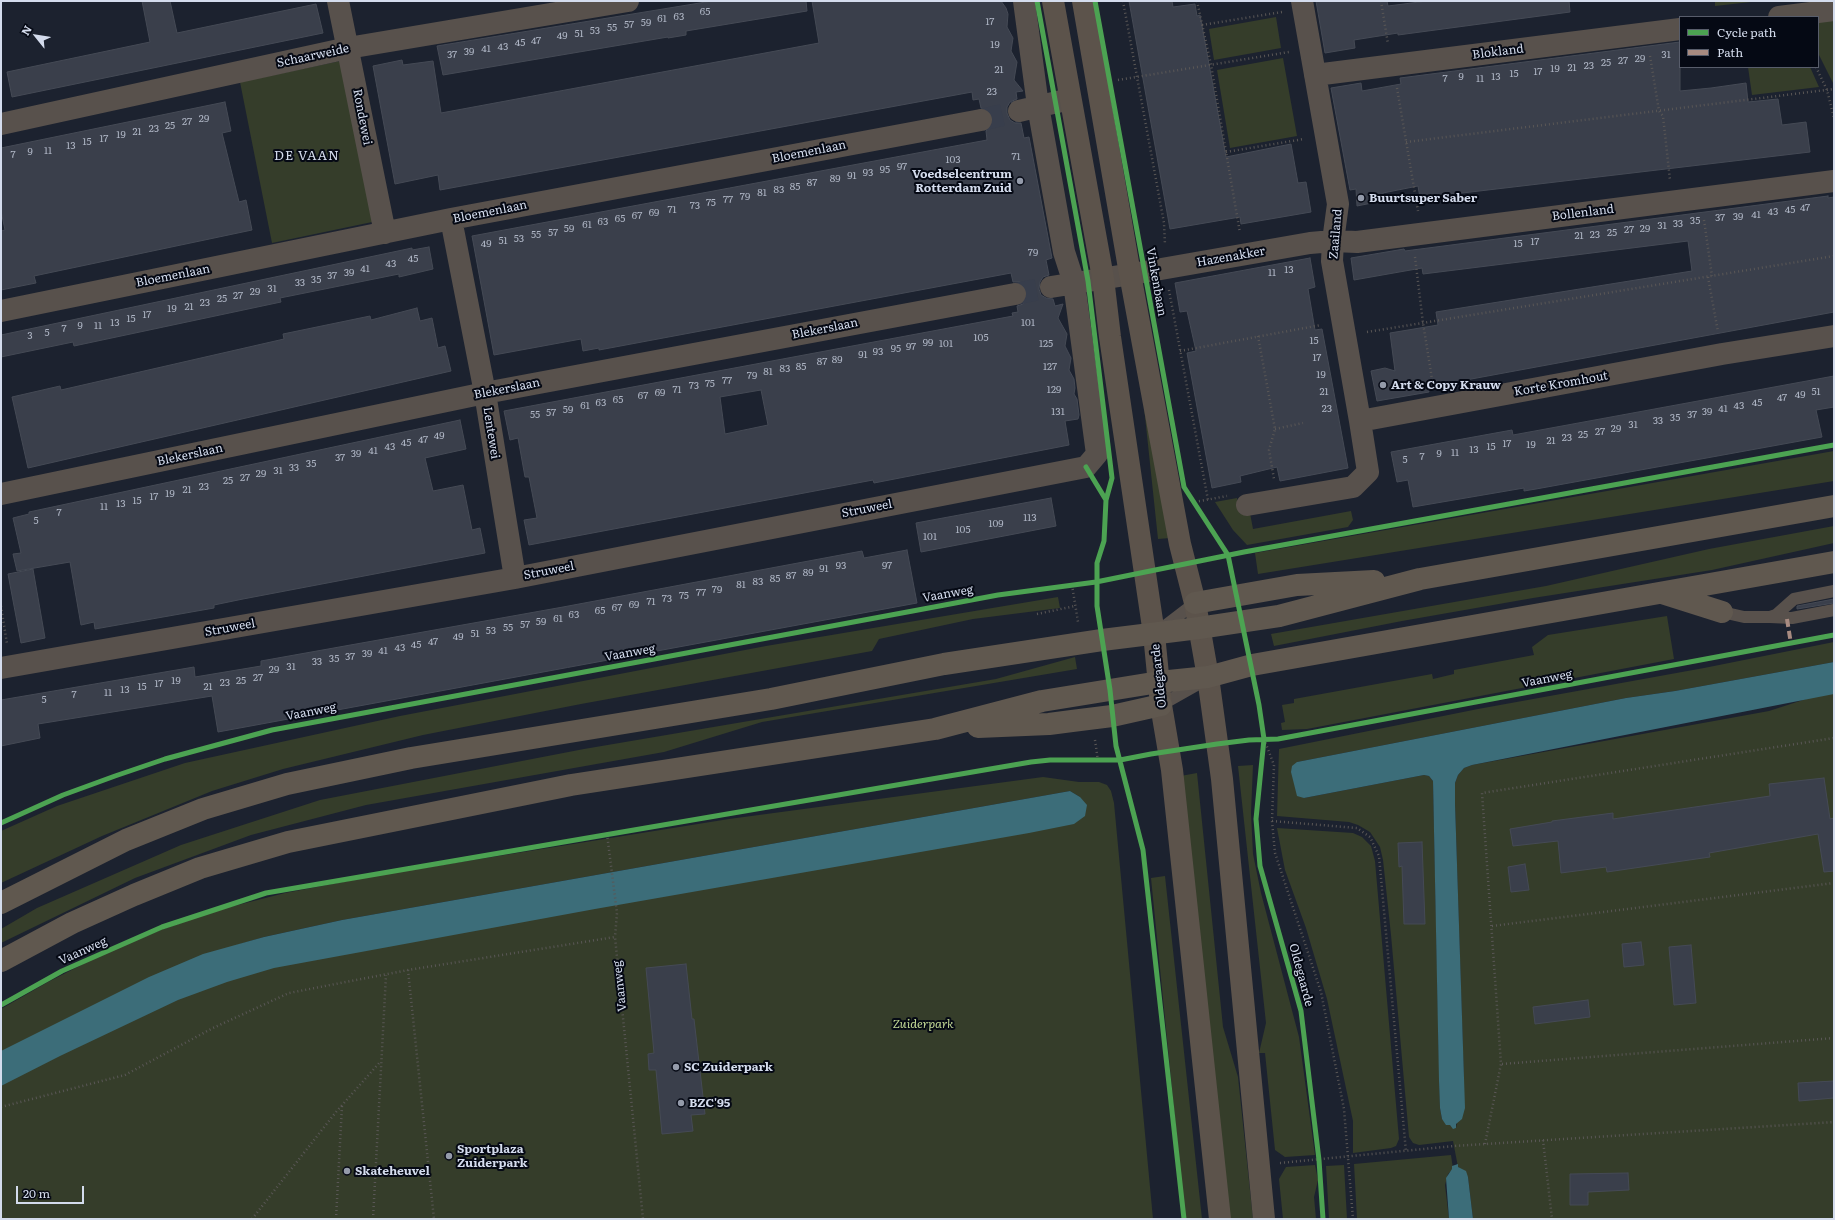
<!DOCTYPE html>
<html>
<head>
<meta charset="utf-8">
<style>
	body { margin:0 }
	#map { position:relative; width:1835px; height:1220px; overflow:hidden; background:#1c222f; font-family:Literata,serif }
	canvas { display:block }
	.frame { position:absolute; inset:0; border:2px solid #d4dced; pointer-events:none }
	.legend { position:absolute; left:1679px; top:16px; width:140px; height:52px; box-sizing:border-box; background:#050914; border:1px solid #585d6b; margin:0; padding:5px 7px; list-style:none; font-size:12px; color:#d4dced }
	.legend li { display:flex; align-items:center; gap:8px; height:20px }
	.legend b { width:20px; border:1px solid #585d6b }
	.north { position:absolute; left:16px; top:16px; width:40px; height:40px; -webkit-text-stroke:3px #050914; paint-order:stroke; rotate:300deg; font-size:11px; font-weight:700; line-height:16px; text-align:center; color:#d4dced }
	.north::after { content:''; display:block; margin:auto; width:14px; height:18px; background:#d4dced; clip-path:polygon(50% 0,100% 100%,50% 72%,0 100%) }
	.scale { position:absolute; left:16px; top:1186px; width:68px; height:18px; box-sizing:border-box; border:2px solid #d4dced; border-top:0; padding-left:5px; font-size:12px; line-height:14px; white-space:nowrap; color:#d4dced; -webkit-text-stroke:3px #050914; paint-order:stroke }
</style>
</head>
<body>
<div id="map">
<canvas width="1835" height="1220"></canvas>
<div class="frame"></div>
<ul class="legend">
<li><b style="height:5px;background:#4ca352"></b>Cycle path</li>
<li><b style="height:5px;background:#a88b81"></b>Path</li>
</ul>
<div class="north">N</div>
<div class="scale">20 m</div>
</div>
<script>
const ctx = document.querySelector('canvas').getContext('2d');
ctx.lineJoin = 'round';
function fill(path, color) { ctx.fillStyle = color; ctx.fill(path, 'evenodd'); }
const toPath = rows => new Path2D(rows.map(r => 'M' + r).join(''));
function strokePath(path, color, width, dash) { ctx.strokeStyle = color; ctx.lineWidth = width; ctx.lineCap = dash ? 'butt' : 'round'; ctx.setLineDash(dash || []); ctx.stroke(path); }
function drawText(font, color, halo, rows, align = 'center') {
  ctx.font = font + ' Literata,serif'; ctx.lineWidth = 4; ctx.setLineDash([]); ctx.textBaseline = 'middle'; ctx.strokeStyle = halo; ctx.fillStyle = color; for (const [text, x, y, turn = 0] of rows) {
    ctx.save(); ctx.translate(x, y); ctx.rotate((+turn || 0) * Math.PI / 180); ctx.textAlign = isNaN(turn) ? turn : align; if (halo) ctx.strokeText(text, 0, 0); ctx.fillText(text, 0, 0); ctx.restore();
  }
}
const green = toPath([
	[1715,1,1760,1,1715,6],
	[1276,17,1281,48,1214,60,1209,29],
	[1834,19,1834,85,1818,53,1818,21],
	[1283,58,1297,136,1230,148,1217,70],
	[345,60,377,221,272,243,240,82],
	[1748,67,1810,67,1819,87,1752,95],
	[1144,407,1170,538,1158,539],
	[1834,451,1834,481,1258,574,1255,553],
	[1237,498,1240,514,1250,513,1253,529,1351,511,1353,520,1348,527,1247,545,1233,530,1215,502],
	[1834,526,1834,543,1712,570,1533,598,1402,621,1274,646,1271,634,1546,586,1709,549],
	[1058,597,1060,608,973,619,879,639,872,651,581,704,423,735,283,769,212,791,102,836,1,883,1,831,57,806,185,763,400,716,557,686,766,646],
	[1667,616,1674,659,1307,729,1282,730,1281,723,1285,722,1282,705,1294,703,1294,699,1432,674,1433,679,1454,674,1454,670,1534,655,1532,647,1548,635],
	[1834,642,1834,662,1675,691,1626,698,1297,762,1304,798,1424,775,1429,776,1433,781,1440,1108,1442,1119,1450,1125,1456,1128,1464,1084,1455,803,1455,783,1458,775,1464,768,1472,765,1769,711,1834,690,1834,1219,1473,1219,1468,1177,1458,1167,1453,1141,1419,1145,1413,1143,1409,1137,1391,935,1383,860,1380,847,1370,832,1358,825,1349,822,1277,816,1279,749,1478,709,1704,668],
	[1075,657,1077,669,762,722,664,752,366,805,251,835,135,878,1,943,1,929,37,908,181,845,320,800,584,749,996,679],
	[1253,765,1251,813,1253,854,1261,893,1299,1037,1315,1155,1285,1157,1275,1150,1265,1053,1259,1053,1266,1023,1238,766],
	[1197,773,1223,1027,1238,1077,1253,1219,1228,1219,1175,777],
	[1043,777,1079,782,1099,782,1107,785,1111,791,1114,803,1153,1219,1,1219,1,1009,48,982,107,952,161,930,218,910,285,893,380,875,729,819],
	[1070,791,1080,797,237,945,264,937,342,920],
	[1277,828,1353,833,1362,837,1371,846,1375,861,1399,1139,1396,1146,1391,1148,1353,1153,1353,1121,1327,999,1306,928,1285,870],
	[1165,876,1202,1219,1185,1219,1151,878],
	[1451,1155,1453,1169,1448,1174,1445,1185,1449,1219,1357,1219,1354,1164],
	[1315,1165,1318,1180,1314,1197,1316,1219,1283,1219,1279,1179,1286,1167],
	[1344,1165,1347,1219,1329,1219,1326,1166]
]);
const water = toPath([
	[1834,662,1834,694,1472,765,1464,768,1458,775,1455,783,1455,803,1465,1108,1462,1119,1456,1124,1456,1128,1453,1129,1450,1125,1446,1125,1442,1119,1440,1108,1439,1081,1433,781,1429,776,1424,775,1304,798,1297,796,1291,772,1292,766,1297,762,1626,698,1675,691],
	[1070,791,1080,797,1087,805,1085,816,1074,824,1029,833,595,909,274,968,227,982,178,1000,60,1056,1,1086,1,1051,149,977,203,954,264,937,342,920],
	[1458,1164,1458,1167,1466,1171,1468,1177,1473,1219,1449,1219,1446,1178,1452,1169,1452,1166]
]);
const building = toPath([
	[142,1,170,1,177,33,316,4,323,33,12,97,7,72,150,42,142,1],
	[712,1,806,1,807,11,686,31,686,35,668,38,668,37,443,75,437,46,712,1],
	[812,1,1001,1,1006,8,1008,14,1007,27,1013,38,1011,51,1017,62,1014,80,1023,91,1016,92,1017,99,1010,102,1007,107,1007,113,1010,120,1015,123,1021,123,1024,138,1029,137,1052,258,1046,260,1049,275,1043,277,1040,282,1039,289,1041,295,1046,298,1053,299,1055,306,1063,304,1058,318,1067,334,1065,346,1071,358,1069,370,1074,379,1075,388,1074,394,1077,399,1079,415,1078,419,1065,421,1069,445,874,483,873,480,529,545,524,520,537,518,529,477,525,477,518,438,510,440,504,411,1013,316,1012,313,1018,312,1017,306,1023,304,1027,299,1027,291,1025,286,1020,282,1013,282,1011,273,599,350,599,348,583,351,581,339,494,355,472,236,987,140,986,131,993,125,993,117,990,112,981,108,979,99,973,100,972,92,440,190,438,175,395,184,373,66,402,60,403,65,433,61,441,113,819,43,812,1],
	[761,390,768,425,725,434,720,397,761,390],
	[1129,1,1172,1,1173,7,1195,4,1197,16,1200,15,1226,157,1291,144,1298,183,1306,182,1311,212,1241,224,1240,217,1170,229,1129,1],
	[1316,1,1387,1,1388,6,1427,1,1569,1,1570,12,1398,35,1398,33,1354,40,1355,48,1325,53,1316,1],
	[1680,42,1680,91,1711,88,1746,83,1748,102,1778,99,1782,125,1806,122,1810,152,1420,198,1418,186,1383,193,1382,201,1357,206,1356,189,1350,190,1331,88,1361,83,1362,91,1401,84,1400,78,1680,42],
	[225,102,231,131,222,133,239,202,246,200,252,230,34,276,36,283,1,290,1,231,5,230,1,211,1,148,225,102],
	[1828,196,1828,198,1834,197,1834,312,1428,387,1429,392,1377,401,1371,371,1385,368,1395,371,1390,333,1438,325,1436,312,1692,271,1688,241,1423,274,1422,268,1354,280,1351,258,1404,249,1405,251,1828,196],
	[429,247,433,269,399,277,399,274,280,298,281,302,74,346,73,342,1,357,1,335,412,248,412,250,429,247],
	[1310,258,1315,287,1308,289,1315,330,1322,329,1348,468,1280,481,1277,467,1240,476,1241,482,1212,488,1187,353,1196,351,1187,311,1180,312,1175,283,1310,258],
	[417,308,420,321,432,318,438,348,445,346,451,371,28,468,12,397,60,386,61,390,284,339,283,334,370,316,371,320,417,308],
	[1834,376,1834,407,1816,410,1822,437,1536,489,1524,491,1524,488,1413,507,1408,480,1397,482,1391,452,1512,430,1513,435,1834,376],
	[460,420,466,449,425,458,433,491,463,485,472,530,480,528,485,553,243,599,214,605,214,608,95,629,94,622,81,625,70,562,17,571,13,554,21,553,13,518,29,514,29,512,460,420],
	[1051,498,1056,526,921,552,916,523,1051,498],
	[907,550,917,603,218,732,212,696,38,724,40,738,1,746,1,700,194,667,195,677,261,666,261,661,563,607,862,551,864,558,907,550],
	[33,569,45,638,21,643,8,574,33,569],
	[1834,599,1834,603,1797,609,1797,606,1834,599],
	[1824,778,1830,819,1834,818,1834,871,1824,872,1818,834,1709,853,1710,857,1607,872,1606,867,1561,873,1558,841,1513,846,1510,829,1552,822,1552,821,1613,813,1613,819,1770,796,1769,784,1824,778],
	[1422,842,1425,924,1404,924,1402,866,1399,867,1398,843,1422,842],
	[1525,864,1529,890,1511,892,1508,867,1525,864],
	[1641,942,1644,965,1624,967,1622,944,1641,942],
	[1691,945,1696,1003,1674,1005,1669,947,1691,945],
	[686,964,692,1019,694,1019,705,1114,691,1115,693,1131,662,1134,656,1070,649,1070,648,1054,654,1053,646,968,686,964],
	[1588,1000,1590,1017,1535,1024,1533,1007,1588,1000],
	[1834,1081,1834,1098,1799,1101,1798,1083,1834,1081],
	[1628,1173,1629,1190,1588,1192,1588,1205,1570,1205,1570,1174,1628,1173]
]);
const streetTunnel = toPath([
	[981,120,1019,111],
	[1015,294,1051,287]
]);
const path = toPath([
	[1123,1,1164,223,1165,245],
	[1197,1,1211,65,1240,233],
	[1381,1,1388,44],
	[1202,25,1282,12],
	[1650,56,1659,111,1663,116,1670,180],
	[1816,67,1827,90,1834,118],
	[1118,80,1289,52],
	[1397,88,1418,211],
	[1406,142,1834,89],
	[1226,152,1304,139],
	[1704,220,1712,276],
	[1415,257,1423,323,1433,385],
	[1708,277,1718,332],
	[1169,290,1208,500],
	[1367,332,1834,256],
	[1258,336,1275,429,1269,450,1274,479],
	[1180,351,1321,325],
	[1275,429,1303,423],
	[1195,502,1227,496],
	[1072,585,1078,622],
	[1,606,7,644],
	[1037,614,1075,606],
	[1264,739,1274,765,1272,821,1275,853,1321,992,1344,1109,1353,1219],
	[1095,740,1098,761],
	[1272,821,1357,828,1370,837,1379,856,1406,1152],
	[607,834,617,913,615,937],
	[1492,926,1834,883],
	[408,970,434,1219],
	[1502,1064,1834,1038],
	[1,1107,125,1075,213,1028,289,993,408,970,615,937,643,1219],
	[1543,1140,1552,1219],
	[1485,1144,1501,1064,1482,793,1834,738],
	[1280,1163,1454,1146,1834,1122],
	[252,1219,336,1112,380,1062],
	[336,1219,342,1106],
	[373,1219,386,975]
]);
const lane = toPath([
	[1722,612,1744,617,1770,617,1776,615,1794,599,1834,591],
	[1770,617,1792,618,1834,610],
	[1161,629,1195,603],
	[1161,705,1200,683]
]);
const street = toPath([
	[338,1,385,233],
	[1302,1,1338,204,1333,241,1332,261,1360,421],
	[1779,17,1834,10],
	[1315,75,1680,29],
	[1019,111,1070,99],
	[1,124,348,48,628,1],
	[451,219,485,393,515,578],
	[1051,287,1144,272,1310,243,1333,241,1357,242,1834,181],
	[1,311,451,219,981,120],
	[1,494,485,393,1015,294],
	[1247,505,1353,487,1368,472,1360,421,1722,354,1834,336],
	[1,668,515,578,1086,467,1097,454,1074,283,1064,252,1038,106,1024,1]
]);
const secondary = toPath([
	[1053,1,1103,278,1110,337,1154,634,1161,705,1172,770,1220,1219],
	[1083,1,1130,274,1180,544,1195,603,1208,677,1222,779,1264,1219]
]);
const highway = toPath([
	[1662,593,1722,612],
	[1195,603,1297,585,1374,581],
	[978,727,1049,724,1072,721,1112,716,1161,705],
	[1,903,126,840,203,809,287,784,411,758,771,699,944,664,1102,640,1199,628,1279,616,1420,579,1834,506],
	[1,961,72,923,134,895,200,868,288,842,571,785,935,729,1042,701,1159,682,1208,677,1252,665,1834,562]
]);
const quiet = toPath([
	[1787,619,1791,644]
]);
const cycleway = toPath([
	[1037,1,1088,281,1112,478,1106,500],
	[1095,1,1184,487,1228,555,1259,705,1264,739,1256,819,1260,866,1301,1011,1319,1160,1323,1219],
	[1086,467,1106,500,1104,541,1097,563,1097,606,1110,690,1116,746,1143,850,1184,1219],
	[1,823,63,795,115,776,165,759,272,730,918,610,998,595,1096,582,1244,552,1834,445],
	[1,1005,62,971,162,927,266,893,1031,762,1050,760,1120,760,1151,754,1217,744,1249,740,1278,739,1834,635]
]);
const markers = [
	[1020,181,4,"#949baa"],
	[1361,198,4,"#949baa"],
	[1383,385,4,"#949baa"],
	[676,1067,4,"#949baa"],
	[681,1103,4,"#949baa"],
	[449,1156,4,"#949baa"],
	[347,1171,4,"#949baa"]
];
const numberNames = [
	["65",705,12],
	["63",679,17],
	["61",662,19],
	["17",990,22],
	["59",646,23],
	["57",629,25],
	["55",612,28],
	["53",595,31],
	["51",579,34],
	["49",562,36],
	["47",536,41],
	["45",520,43],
	["19",995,45],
	["43",503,47],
	["41",486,49],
	["39",469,52],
	["37",452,55],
	["31",1666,55],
	["29",1640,59],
	["27",1623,61],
	["25",1606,63],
	["23",1589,66],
	["21",1572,68],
	["19",1555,69],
	["21",999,70],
	["17",1538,72],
	["15",1514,74],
	["9",1461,77],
	["13",1496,77],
	["7",1445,79],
	["11",1480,79],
	["23",992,92],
	["29",204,119],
	["27",187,122],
	["25",170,126],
	["23",154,129],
	["21",137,132],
	["19",121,135],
	["17",104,139],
	["15",87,142],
	["13",71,146],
	["11",48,151],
	["9",30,152],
	["7",13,155],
	["71",1016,157],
	["103",953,160],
	["97",902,167],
	["95",885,170],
	["93",868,173],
	["91",852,176],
	["89",835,179],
	["87",812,183],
	["85",795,187],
	["83",779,190],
	["81",762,193],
	["79",745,197],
	["77",728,200],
	["75",711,203],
	["73",695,206],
	["47",1805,208],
	["71",672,210],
	["45",1790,210],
	["43",1773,212],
	["69",654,213],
	["41",1756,215],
	["67",637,216],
	["39",1738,217],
	["37",1720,218],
	["65",620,219],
	["35",1695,221],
	["63",603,222],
	["33",1678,224],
	["61",587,225],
	["31",1662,226],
	["59",569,229],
	["29",1645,229],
	["27",1629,230],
	["57",553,233],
	["25",1612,233],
	["55",536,235],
	["23",1595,235],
	["21",1579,236],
	["53",519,239],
	["51",503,241],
	["17",1535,242],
	["49",486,244],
	["15",1518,244],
	["79",1033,253],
	["45",413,259],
	["43",391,264],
	["41",365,269],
	["13",1289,270],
	["39",349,273],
	["11",1272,273],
	["37",332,276],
	["35",316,280],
	["33",300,283],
	["31",272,289],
	["29",255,292],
	["27",238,296],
	["25",222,299],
	["23",205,303],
	["21",189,307],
	["19",172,309],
	["17",147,315],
	["15",131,319],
	["13",115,323],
	["101",1028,323],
	["9",80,326],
	["11",98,326],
	["7",64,329],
	["5",47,333],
	["3",30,336],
	["105",981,338],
	["15",1314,341],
	["99",928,343],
	["101",946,344],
	["125",1046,344],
	["97",911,347],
	["95",896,349],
	["93",878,352],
	["91",863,355],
	["17",1317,358],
	["89",837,360],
	["87",822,362],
	["85",801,367],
	["127",1050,367],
	["83",785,369],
	["81",768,372],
	["19",1321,375],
	["79",752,376],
	["77",727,381],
	["75",710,384],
	["73",694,386],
	["71",677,390],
	["129",1054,390],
	["21",1324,392],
	["51",1816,392],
	["69",660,393],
	["49",1800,395],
	["67",643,396],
	["47",1782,398],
	["65",618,400],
	["63",601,403],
	["45",1757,403],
	["61",585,406],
	["43",1739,406],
	["23",1327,409],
	["41",1723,409],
	["59",568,410],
	["131",1058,412],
	["39",1707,412],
	["57",551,413],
	["55",535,415],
	["37",1692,415],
	["35",1675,418],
	["33",1658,421],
	["31",1633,425],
	["29",1616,429],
	["27",1600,432],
	["25",1583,435],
	["49",439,436],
	["23",1567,438],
	["47",423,440],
	["21",1551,441],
	["45",406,443],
	["17",1507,444],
	["19",1531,445],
	["43",390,447],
	["15",1491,447],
	["13",1474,450],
	["41",373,451],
	["11",1455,453],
	["39",356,454],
	["9",1439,454],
	["7",1422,457],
	["37",340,458],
	["5",1405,460],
	["35",311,464],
	["33",294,468],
	["31",278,471],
	["29",261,474],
	["27",245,478],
	["25",228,481],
	["23",204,487],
	["21",187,490],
	["19",170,494],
	["17",154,497],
	["15",137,501],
	["13",121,504],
	["11",104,507],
	["7",59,513],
	["113",1030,518],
	["5",36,521],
	["109",996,524],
	["105",963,530],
	["101",930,537],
	["93",841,566],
	["97",887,566],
	["91",824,569],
	["89",808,573],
	["87",791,576],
	["85",775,579],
	["83",758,582],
	["81",741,585],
	["79",717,590],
	["77",701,593],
	["75",684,596],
	["73",667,599],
	["71",651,602],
	["69",634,605],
	["67",617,608],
	["65",600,611],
	["63",574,615],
	["61",558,619],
	["59",541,622],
	["57",525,625],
	["55",508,628],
	["53",491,631],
	["51",475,634],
	["49",458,637],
	["47",433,642],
	["45",416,645],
	["43",400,648],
	["41",383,651],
	["39",367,654],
	["37",350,657],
	["35",334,659],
	["33",317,662],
	["31",291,667],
	["29",274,670],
	["27",258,678],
	["19",176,681],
	["25",241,681],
	["23",225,683],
	["17",159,684],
	["15",142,687],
	["21",208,687],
	["13",125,690],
	["11",108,693],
	["7",74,695],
	["5",44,700]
];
const streetNames = [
	["Blokland",1498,52,-7],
	["Schaarweide",313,56,-12],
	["Rondewei",362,117,79],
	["Bloemenlaan",809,152,-11],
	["Bloemenlaan",490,212,-11],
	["Bollenland",1583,213,-7],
	["Zaailand",1336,234,-85],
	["Hazenakker",1231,257,-10],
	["Bloemenlaan",173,276,-11],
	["Vinkenbaan",1156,282,80],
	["Blekerslaan",825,329,-11],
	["Korte Kromhout",1561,384,-10],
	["Blekerslaan",507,389,-11],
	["Lentewei",491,433,81],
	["Blekerslaan",190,455,-12],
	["Struweel",867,509,-11],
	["Struweel",549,571,-11],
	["Vaanweg",948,594,-10],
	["Struweel",230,628,-10],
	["Vaanweg",630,653,-10],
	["Oldegaarde",1159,676,-96],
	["Vaanweg",1547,679,-11],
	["Vaanweg",311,712,-11],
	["Vaanweg",83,951,-24],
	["Oldegaarde",1301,975,75],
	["Vaanweg",620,986,-96]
];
const poiNames = [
	["Voedselcentrum",1012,174,"right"],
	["Rotterdam Zuid",1012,188,"right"],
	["Buurtsuper Saber",1369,198],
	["Art & Copy Krauw",1391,385],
	["SC Zuiderpark",684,1067],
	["BZC'95",689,1103],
	["Sportplaza",457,1149],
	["Zuiderpark",457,1163],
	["Skateheuvel",355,1171]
];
const parkNames = [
	["Zuiderpark",923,1024]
];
const neighbourhoodNames = [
	["DE VAAN",307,156]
];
fill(green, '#353d2a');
fill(water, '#3c6d79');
fill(building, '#3a3f4b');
strokePath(building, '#454a55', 1);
strokePath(streetTunnel, '#383e4c', 22, [22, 11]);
strokePath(path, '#5a5756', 2.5, [1, 3]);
strokePath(lane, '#58514c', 12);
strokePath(street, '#58514c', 22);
strokePath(secondary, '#5c534b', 22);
strokePath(highway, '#60584f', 22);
strokePath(quiet, '#a88b81', 4, [8, 4]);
strokePath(cycleway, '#4ca352', 5);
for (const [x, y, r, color] of markers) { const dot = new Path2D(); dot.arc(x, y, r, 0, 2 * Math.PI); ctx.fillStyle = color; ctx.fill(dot); strokePath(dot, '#050914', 1.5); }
drawText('10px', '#aeb5c4', null, numberNames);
drawText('12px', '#d4dced', '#050914', streetNames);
drawText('bold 12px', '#d4dced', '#050914', poiNames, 'left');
drawText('italic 12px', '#c0d694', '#050914', parkNames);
ctx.letterSpacing = '1px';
drawText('13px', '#d4dced', '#050914', neighbourhoodNames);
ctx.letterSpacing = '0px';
</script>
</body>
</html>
